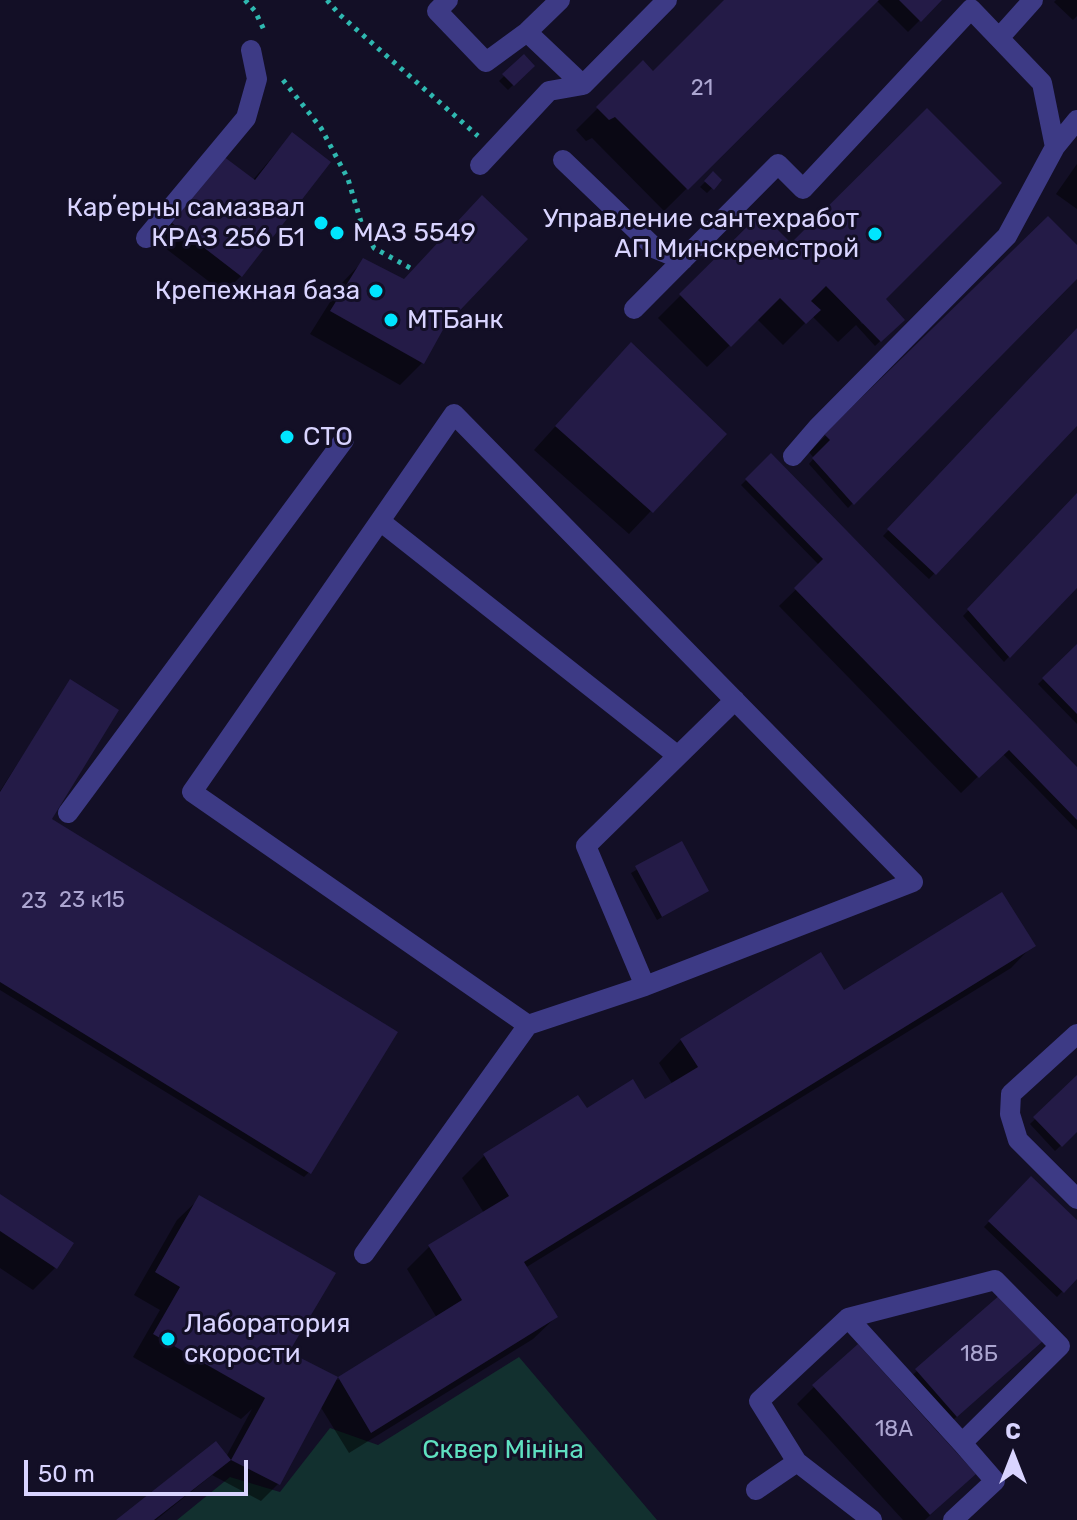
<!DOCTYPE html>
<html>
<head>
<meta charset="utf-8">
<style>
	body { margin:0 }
	#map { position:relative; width:1077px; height:1520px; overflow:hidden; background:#130f26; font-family:Rubik,sans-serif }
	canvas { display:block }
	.north { position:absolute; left:973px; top:1416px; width:80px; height:80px; -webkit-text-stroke:6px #130f26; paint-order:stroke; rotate:0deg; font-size:22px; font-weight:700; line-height:32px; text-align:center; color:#d9d4ff }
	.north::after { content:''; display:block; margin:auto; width:28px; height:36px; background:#d9d4ff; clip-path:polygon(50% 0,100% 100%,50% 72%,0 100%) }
	.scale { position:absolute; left:24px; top:1460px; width:224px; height:36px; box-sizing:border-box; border:4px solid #d9d4ff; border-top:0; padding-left:10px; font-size:24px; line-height:28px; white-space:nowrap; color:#d9d4ff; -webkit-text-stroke:6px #130f26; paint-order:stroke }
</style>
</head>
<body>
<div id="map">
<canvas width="1077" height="1520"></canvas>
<div class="north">С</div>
<div class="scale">50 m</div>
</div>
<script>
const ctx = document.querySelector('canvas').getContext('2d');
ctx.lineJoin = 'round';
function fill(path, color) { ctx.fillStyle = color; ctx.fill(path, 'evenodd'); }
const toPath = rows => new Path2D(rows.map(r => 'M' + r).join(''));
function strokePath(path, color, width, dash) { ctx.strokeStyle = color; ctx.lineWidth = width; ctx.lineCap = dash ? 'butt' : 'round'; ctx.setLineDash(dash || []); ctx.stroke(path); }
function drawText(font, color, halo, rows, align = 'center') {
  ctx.font = font + ' Rubik,sans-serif'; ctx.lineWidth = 6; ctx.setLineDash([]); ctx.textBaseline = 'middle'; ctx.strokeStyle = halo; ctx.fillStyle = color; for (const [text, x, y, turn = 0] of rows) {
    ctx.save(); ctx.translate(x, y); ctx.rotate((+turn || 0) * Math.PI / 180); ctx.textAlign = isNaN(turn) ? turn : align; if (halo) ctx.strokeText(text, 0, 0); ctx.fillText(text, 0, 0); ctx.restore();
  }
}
const green = toPath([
	[519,1357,657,1520,177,1520,230,1477,280,1492,330,1428,378,1445]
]);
const shadow = toPath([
	[727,0,940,0,908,32,876,0,664,211,592,138,586,141,576,130,643,63,653,74],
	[1056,0,1077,0,1077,16,1073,20,1054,2],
	[524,57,532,66,508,90,499,81],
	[292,134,329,163,241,276,224,293,156,241,207,175,252,181],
	[1077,164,1077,209,1056,194],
	[713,174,720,180,707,193,700,187],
	[999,183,860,321,862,324,886,302,902,320,875,346,856,325,838,342,812,316,783,345,757,319,707,367,658,318,761,215,791,245],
	[1048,219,1077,248,1077,276,848,508,809,464,814,458,809,452],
	[364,260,443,325,422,363,400,385,310,334,342,283],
	[1077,331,1077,423,929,579,883,536],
	[609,367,724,434,629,534,534,450],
	[771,456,1077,770,1077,830,1002,753,961,793,779,606,820,566,741,485],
	[1077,496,1077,586,1004,662,963,616],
	[1077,647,1077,724,1038,684],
	[70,682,49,820,309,1172,304,1177,0,990,0,791],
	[681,844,707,891,657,920,631,873],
	[1033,945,1011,968,525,1268,556,1317,533,1339,349,1453,320,1406,278,1484,261,1501,212,1475,156,1520,119,1520,226,1457,252,1409,241,1419,133,1357,160,1310,134,1295,177,1220,200,1198,288,1353,338,1380,437,1318,407,1269,429,1247,484,1213,462,1178,484,1156,586,1111,645,1102,673,1085,659,1063,681,1040,843,992],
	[1077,1078,1077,1130,1055,1151,1030,1124],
	[1031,1178,1077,1223,1077,1276,1057,1297,984,1227],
	[0,1196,55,1268,33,1290,0,1268],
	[1023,1358,937,1434,974,1474,925,1520,903,1520,797,1404,814,1387,897,1390,917,1371]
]);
const building = toPath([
	[724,0,879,0,688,190,615,117,609,120,596,107,643,60,653,71],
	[899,0,942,0,921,22],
	[524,54,535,66,514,86,502,74],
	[927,108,1002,183,886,299,905,320,881,342,826,286,811,301,821,310,806,324,780,298,731,347,679,294,761,213,791,243],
	[292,132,331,162,242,277,172,223,223,156,255,180],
	[713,171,722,180,714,190,704,181],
	[482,195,528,239,445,326,424,364,330,311,363,258,404,279],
	[1048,216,1077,245,1077,279,854,505,812,458,830,440,824,434],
	[1077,328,1077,426,936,575,887,529],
	[631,342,727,434,653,513,555,426],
	[771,453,1077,767,1077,820,1009,750,979,778,794,588,823,559,745,479],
	[1077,493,1077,588,1010,658,967,609],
	[1077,644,1077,714,1042,678],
	[70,679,119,710,52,819,398,1032,311,1174,0,982,0,792],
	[682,841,709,891,662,917,635,866],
	[1002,892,1036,946,524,1262,558,1317,371,1433,338,1377,462,1300,428,1245,509,1196,483,1154,578,1095,587,1108,633,1079,645,1099,698,1067,680,1039,821,952,844,990],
	[1077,1075,1077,1132,1062,1147,1033,1117],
	[1031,1176,1077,1220,1077,1279,1064,1293,988,1221],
	[0,1194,74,1243,57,1269,0,1231],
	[199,1195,336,1273,289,1352,338,1377,280,1485,231,1460,265,1398,153,1334,180,1287,155,1272],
	[1001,1294,1043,1341,957,1417,915,1369],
	[858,1344,976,1474,930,1515,812,1385],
	[216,1441,231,1460,154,1520,116,1520]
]);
const path = toPath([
	[245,0,255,11,264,30],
	[327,0,340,15,478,136],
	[283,80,321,128,348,179,361,222,374,248,412,269]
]);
const minor = toPath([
	[448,0,437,11,486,62,527,32,560,0],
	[999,38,1033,0],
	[583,85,667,0],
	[1055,147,1077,120],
	[563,160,656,249,683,260],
	[480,165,549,91,583,85,527,32],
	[146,238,246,118,257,79,251,50],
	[634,309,778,164,803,189,971,9,1042,83,1055,147,1007,236,818,427,793,456],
	[380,521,678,756],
	[68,813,344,440],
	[645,986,586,846,735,700],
	[1077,1034,1011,1094,1010,1114,1018,1140,1077,1199],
	[364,1254,528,1025,645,986,913,882,454,414,192,792,528,1025],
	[848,1318,962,1443],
	[756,1490,797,1462],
	[872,1520,797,1462,759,1401,848,1318,995,1280,1060,1346,962,1443,995,1481,953,1520]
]);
const markers = [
	[321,223,8,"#00e5ff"],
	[337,233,8,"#00e5ff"],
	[875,234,8,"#00e5ff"],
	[376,291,8,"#00e5ff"],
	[391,320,8,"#00e5ff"],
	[287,437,8,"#00e5ff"],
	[168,1339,8,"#00e5ff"]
];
const numberNames = [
	["21",702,89],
	["23 к15",92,901],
	["23",34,902],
	["18Б",979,1355],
	["18А",894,1430]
];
const poiNames = [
	["Карʼерны самазвал",305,208,"right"],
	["КРАЗ 256 Б1",305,238,"right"],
	["Управление сантехработ",859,219,"right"],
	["АП Минскремстрой",859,249,"right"],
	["МАЗ 5549",353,233],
	["Крепежная база",360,291,"right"],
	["МТБанк",407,320],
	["СТО",303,437],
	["Лаборатория",184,1324],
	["скорости",184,1354]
];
const parkNames = [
	["Сквер Мініна",503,1450]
];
fill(green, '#12302f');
fill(shadow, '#0007');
fill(building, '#241b47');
strokePath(path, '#2fb8b0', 5, [4, 6]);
strokePath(minor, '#3d3a85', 20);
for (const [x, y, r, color] of markers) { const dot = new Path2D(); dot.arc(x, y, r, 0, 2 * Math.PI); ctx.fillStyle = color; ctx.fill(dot); strokePath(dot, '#130f26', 3); }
drawText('22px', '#aca6d1', null, numberNames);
drawText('26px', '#d9d4ff', '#130f26', poiNames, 'left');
drawText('26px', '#5fe0c0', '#130f26', parkNames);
</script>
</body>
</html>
